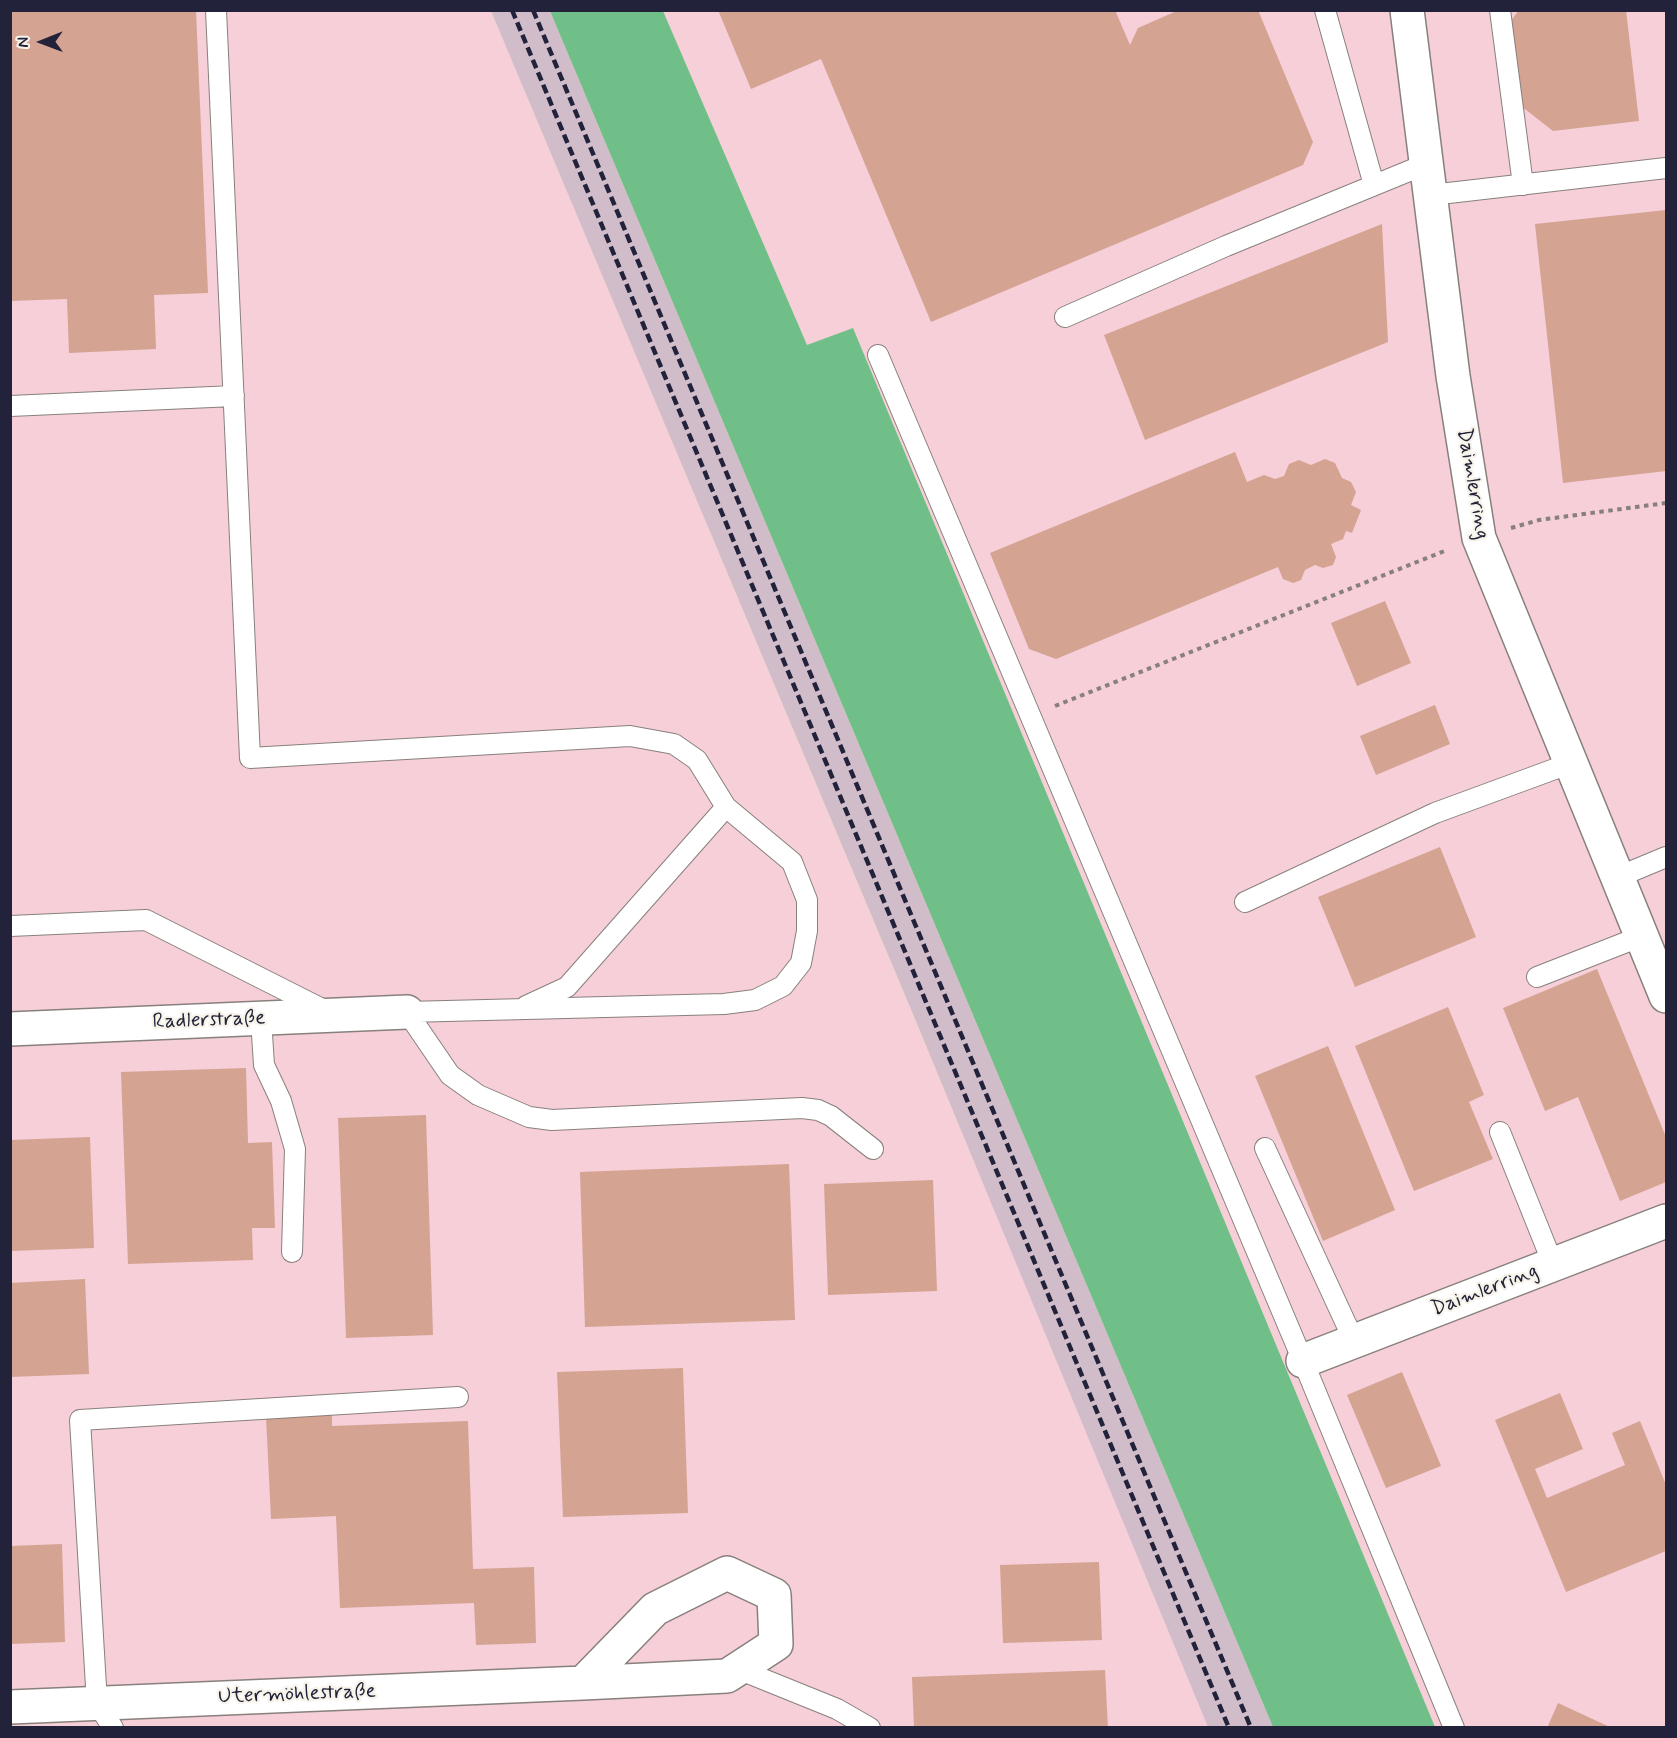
<!DOCTYPE html>
<html>
<head>
<meta charset="utf-8">
<style>
	body { margin:0 }
	#map { position:relative; width:1677px; height:1738px; overflow:hidden; background:#efdebd; font-family:Mynerve,sans-serif }
	canvas { display:block }
	.frame { position:absolute; inset:0; border:12px solid #22223b; pointer-events:none }
	.north { position:absolute; left:12px; top:12px; width:60px; height:60px; -webkit-text-stroke:4px #f7f3e8; paint-order:stroke; rotate:269deg; font-size:16px; font-weight:700; line-height:24px; text-align:center; color:#22223b }
	.north::after { content:''; display:block; margin:auto; width:21px; height:27px; background:#22223b; clip-path:polygon(50% 0,100% 100%,50% 72%,0 100%) }
</style>
</head>
<body>
<div id="map">
<canvas width="1677" height="1738"></canvas>
<div class="frame"></div>
<div class="north">N</div>
</div>
<script>
const ctx = document.querySelector('canvas').getContext('2d');
ctx.lineJoin = 'round';
function fill(path, color) { ctx.fillStyle = color; ctx.fill(path, 'evenodd'); }
const toPath = rows => new Path2D(rows.map(r => 'M' + r).join(''));
function strokePath(path, color, width, dash) { ctx.strokeStyle = color; ctx.lineWidth = width; ctx.lineCap = dash ? 'butt' : 'round'; ctx.setLineDash(dash || []); ctx.stroke(path); }
function drawText(font, color, halo, rows, align = 'center') {
  ctx.font = font + ' Mynerve,sans-serif'; ctx.lineWidth = 4.5; ctx.setLineDash([]); ctx.textBaseline = 'middle'; ctx.strokeStyle = halo; ctx.fillStyle = color; for (const [text, x, y, turn = 0] of rows) {
    ctx.save(); ctx.translate(x, y); ctx.rotate((+turn || 0) * Math.PI / 180); ctx.textAlign = isNaN(turn) ? turn : align; if (halo) ctx.strokeText(text, 0, 0); ctx.fillText(text, 0, 0); ctx.restore();
  }
}
const built = toPath([
	[11,11,491,11,1212,1727,11,1728],
	[663,11,1666,11,1666,1727,1435,1727,853,328,807,346]
]);
const industrial = toPath([
	[491,11,550,11,1273,1727,1208,1727,915,1019]
]);
const forest = toPath([
	[550,11,663,11,807,345,853,328,1435,1727,1273,1727]
]);
const building = toPath([
	[10,10,196,10,208,293,154,295,156,349,69,353,67,299,10,301],
	[718,10,1115,10,1130,45,1138,28,1179,10,1258,10,1313,142,1303,165,931,322,821,59,751,89],
	[1519,10,1626,10,1639,121,1553,131,1521,106,1510,22],
	[1666,210,1666,471,1563,483,1535,224],
	[1382,224,1388,342,1145,440,1104,335],
	[1235,452,1247,482,1264,475,1275,479,1284,476,1289,464,1299,460,1311,465,1325,459,1335,463,1342,478,1351,482,1356,492,1351,505,1361,510,1352,533,1346,531,1343,539,1331,544,1336,557,1333,565,1323,568,1315,565,1305,570,1301,580,1293,583,1283,579,1278,567,1056,659,1029,649,990,553],
	[1385,601,1411,663,1357,686,1331,623],
	[1435,705,1450,744,1376,775,1360,736],
	[1440,847,1476,937,1355,987,1318,897],
	[1597,969,1666,1137,1666,1182,1620,1201,1578,1097,1545,1111,1503,1008],
	[1448,1007,1484,1095,1469,1102,1493,1159,1414,1191,1355,1046],
	[1328,1046,1395,1210,1323,1241,1255,1076],
	[246,1068,248,1143,272,1142,275,1228,252,1228,253,1260,128,1264,121,1072],
	[426,1115,433,1335,346,1338,338,1118],
	[90,1137,94,1248,10,1251,10,1140],
	[789,1164,795,1320,585,1327,580,1172],
	[933,1180,937,1291,828,1295,824,1184],
	[85,1279,89,1374,10,1377,10,1283],
	[683,1368,688,1513,563,1517,557,1372],
	[1402,1372,1441,1466,1386,1488,1347,1395],
	[1560,1393,1583,1449,1535,1469,1547,1498,1625,1465,1612,1433,1640,1421,1666,1485,1666,1551,1566,1592,1495,1420],
	[332,1412,332,1426,468,1421,473,1569,534,1567,536,1643,476,1645,474,1603,340,1608,336,1516,271,1519,266,1416],
	[62,1544,65,1642,10,1644,10,1546],
	[1099,1562,1102,1640,1003,1643,1000,1565],
	[1105,1670,1108,1728,914,1728,912,1677],
	[1558,1703,1612,1728,1547,1728]
]);
const path = toPath([
	[1511,528,1539,520,1666,503],
	[1055,706,1447,550]
]);
const lane = toPath([
	[216,10,250,758,630,736,674,744,697,760,726,807,792,862,807,900,807,931,801,963,783,986,755,1000,724,1004,407,1012],
	[1325,10,1374,185],
	[1500,10,1523,185],
	[1431,195,1666,168],
	[1065,317,1226,246,1426,164],
	[878,355,1303,1361,1454,1728],
	[10,406,234,396],
	[1618,877,1666,857],
	[1245,902,1435,813,1571,763],
	[10,926,146,920,328,1012],
	[1537,977,1642,936],
	[526,1006,567,987,726,807],
	[407,1012,450,1075,478,1095,529,1117,552,1120,802,1108,818,1110,831,1116,873,1149],
	[261,1019,264,1065,281,1101,295,1149,292,1252],
	[1500,1132,1553,1264],
	[1265,1148,1354,1341],
	[738,1669,837,1709,870,1728],
	[113,1728,97,1703,80,1420,458,1397]
]);
const street = toPath([
	[1407,10,1453,376,1479,538,1666,996],
	[10,1029,407,1012],
	[1303,1361,1666,1221],
	[10,1707,583,1683,727,1676,776,1644,774,1595,727,1573,655,1609,583,1683]
]);
const rail = toPath([
	[512,10,1229,1728],
	[533,10,1251,1728]
]);
const streetNames = [
	["Daimlerring",1472,484,80],
	["Radlerstraße",209,1021,-2],
	["Daimlerring",1485,1291,-21],
	["Utermöhlestraße",297,1695,-2]
];
fill(built, '#f6cfd8');
fill(industrial, '#d1bdca');
fill(forest, '#70be88');
fill(building, '#d4a392');
strokePath(lane, '#88807c', 22);
strokePath(street, '#88807c', 36);
strokePath(path, '#88807c', 4, [4.5, 4.5]);
strokePath(lane, '#fff', 20);
strokePath(street, '#fff', 33);
strokePath(rail, '#22223b', 4.5, [9, 4.5]);
drawText('21px', '#22223b', '#f7f3e8', streetNames);
</script>
</body>
</html>
